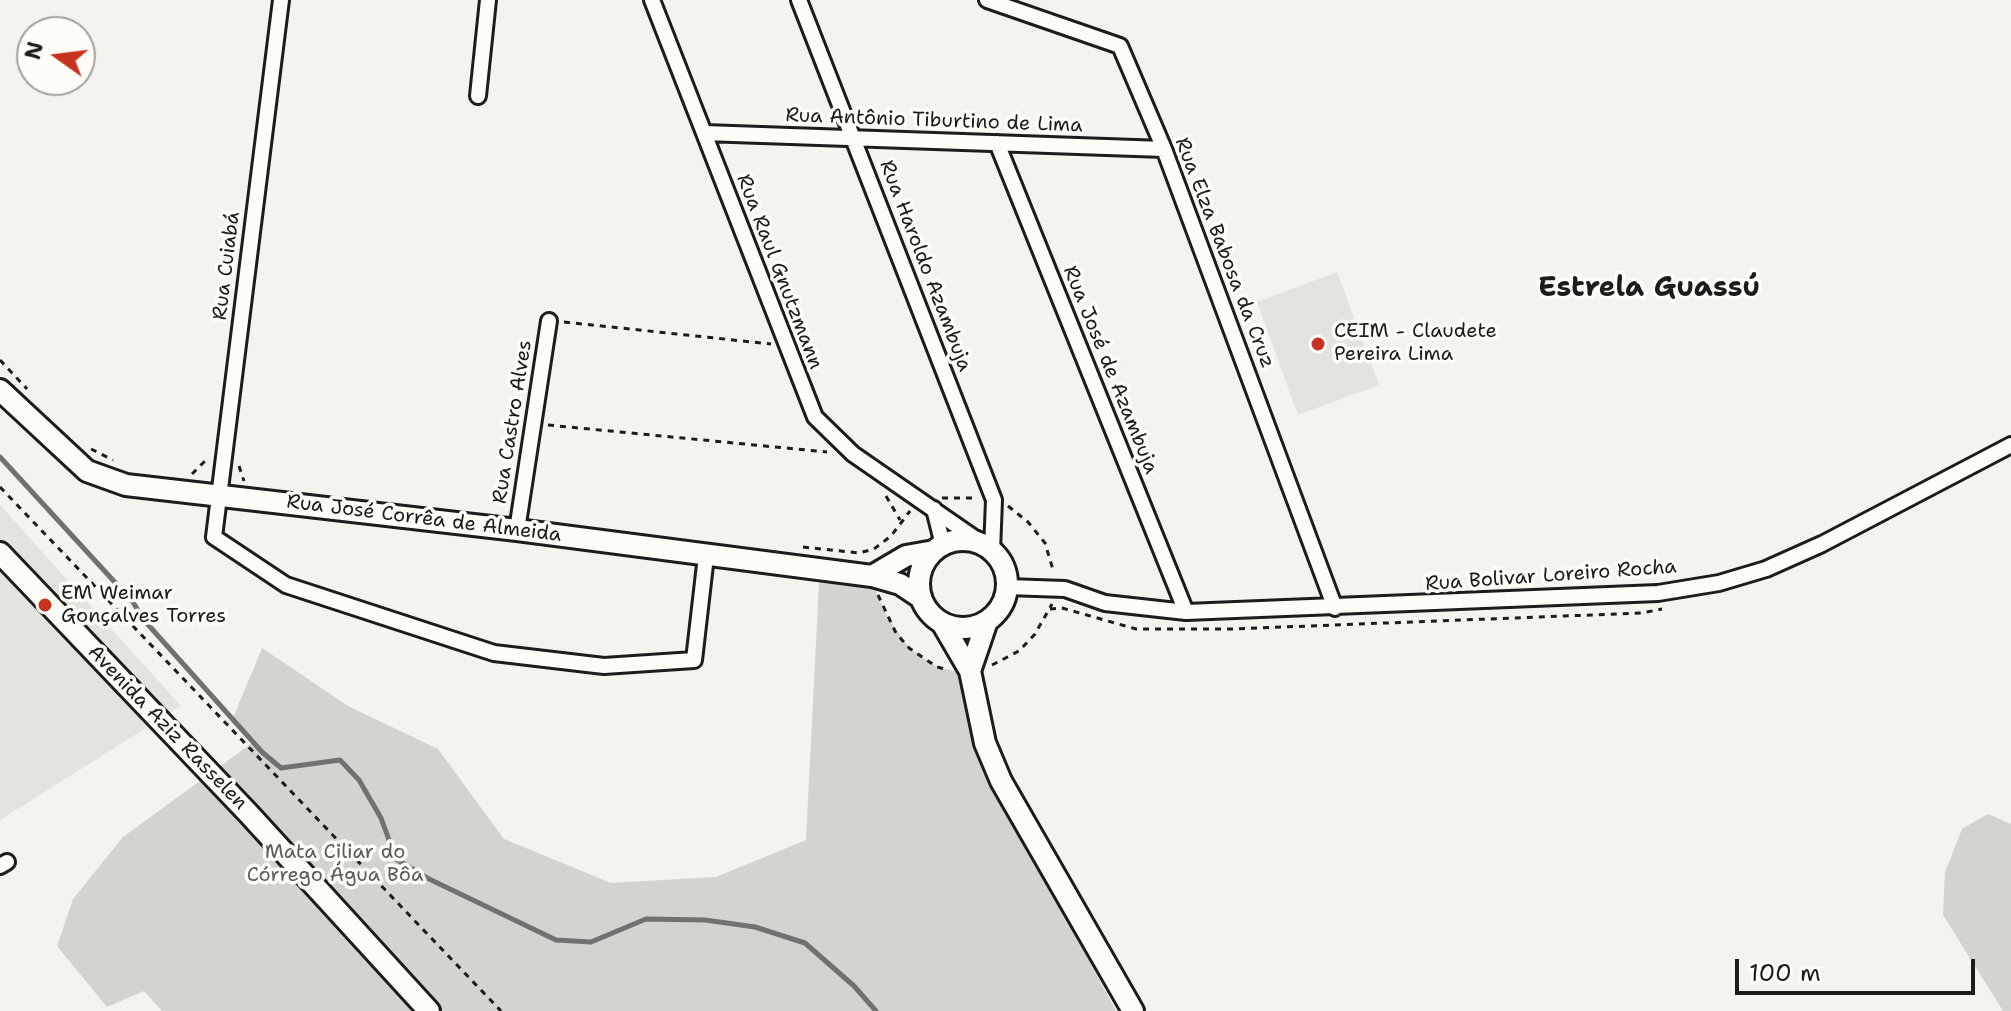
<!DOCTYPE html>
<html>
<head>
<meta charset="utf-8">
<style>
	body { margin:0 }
	#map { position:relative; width:2011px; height:1011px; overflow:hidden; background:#f4f3ee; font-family:"Shantell Sans",sans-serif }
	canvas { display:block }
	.north { position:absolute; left:16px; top:16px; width:80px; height:80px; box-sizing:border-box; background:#fdfcf7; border:2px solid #a3a29f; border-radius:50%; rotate:284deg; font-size:22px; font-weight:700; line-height:32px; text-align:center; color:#1c1c1c }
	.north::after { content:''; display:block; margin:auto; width:28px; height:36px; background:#c8321e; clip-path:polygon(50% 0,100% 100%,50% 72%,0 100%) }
	.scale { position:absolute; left:1735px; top:959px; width:240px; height:36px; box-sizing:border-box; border:4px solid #1c1c1c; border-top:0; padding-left:10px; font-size:24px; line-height:28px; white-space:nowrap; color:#1c1c1c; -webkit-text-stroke:6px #fdfcf7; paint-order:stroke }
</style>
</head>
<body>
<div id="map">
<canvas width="2011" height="1011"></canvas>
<div class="north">N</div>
<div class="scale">100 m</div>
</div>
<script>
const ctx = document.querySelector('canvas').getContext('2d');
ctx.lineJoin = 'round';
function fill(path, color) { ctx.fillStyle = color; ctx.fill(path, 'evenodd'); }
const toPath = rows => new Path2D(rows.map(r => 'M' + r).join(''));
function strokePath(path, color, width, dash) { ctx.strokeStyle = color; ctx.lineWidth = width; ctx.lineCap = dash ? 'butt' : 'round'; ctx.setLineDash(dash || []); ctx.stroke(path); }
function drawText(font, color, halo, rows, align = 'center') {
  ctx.font = font + ' "Shantell Sans",sans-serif'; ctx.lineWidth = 7; ctx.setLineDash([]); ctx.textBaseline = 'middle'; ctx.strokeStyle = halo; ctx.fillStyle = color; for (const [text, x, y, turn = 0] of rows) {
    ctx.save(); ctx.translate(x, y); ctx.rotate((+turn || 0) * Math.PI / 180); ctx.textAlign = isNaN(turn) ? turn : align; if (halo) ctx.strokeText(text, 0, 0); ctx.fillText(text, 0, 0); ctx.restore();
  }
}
const built = toPath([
	[1337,272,1379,385,1298,415,1257,302],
	[0,505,181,706,0,820]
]);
const green = toPath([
	[819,583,874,586,886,615,909,648,937,667,962,673,972,730,992,780,1116,1011,162,1011,144,991,107,1007,57,946,73,899,123,837,252,743,233,718,262,648,348,706,438,749,504,839,611,883,716,877,806,840],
	[1988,814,2011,824,2011,1011,2003,1011,1943,915,1945,872,1962,829]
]);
const stream = toPath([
	[0,457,133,602,143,619,262,752,281,768,340,760,359,780,381,818,396,859,427,878,556,940,591,942,646,919,705,920,755,927,805,943,854,986,876,1011]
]);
const path = toPath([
	[564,322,771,344],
	[0,360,27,389],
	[548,425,827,452],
	[91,449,113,460],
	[239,466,244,481],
	[192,474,209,457],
	[0,487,501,1011],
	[886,496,900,520],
	[942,498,978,498],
	[1008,506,1028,522,1045,543,1054,573],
	[803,547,859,553,874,549,891,536,910,511],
	[878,595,896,633,909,648,937,667,949,670],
	[1050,609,1062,608,1136,629,1232,629,1642,613,1662,609],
	[992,665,1019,651,1035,634,1052,604]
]);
const street = toPath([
	[281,0,214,537,286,585,494,653,604,666,694,660,706,556],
	[652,0,815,417,853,454,986,546],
	[799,0,994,500,992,551],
	[987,0,1120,46,1164,149,1335,608],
	[478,96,488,0],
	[704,133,1164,149],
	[997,143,1186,612],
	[934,509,943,545],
	[517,530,549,321],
	[1007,587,1065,589,1105,603,1186,612,1658,593,1719,583,1766,569,1822,544,2011,445],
	[0,866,7,862]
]);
const secondary = toPath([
	[0,390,87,471,126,485,517,530,872,576,900,584,921,598],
	'919 584a44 44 0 1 1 88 0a44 44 0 1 1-88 0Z',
	[0,553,248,813,429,1011],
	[872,576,906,556,934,551],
	[942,623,970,671,985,743,1001,781,1133,1011],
	[970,671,987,621]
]);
const markers = [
	[1318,344,8,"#c8321e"],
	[45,605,8,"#c8321e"]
];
const streetNames = [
	["Rua Antônio Tiburtino de Lima",934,121,2],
	["Rua Elza Babosa da Cruz",1224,253,69],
	["Rua Cuiabá",227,266,-83],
	["Rua Haroldo Azambuja",925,266,69],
	["Rua Raul Gnutzmann",779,272,69],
	["Rua José de Azambuja",1110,370,68],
	["Rua Castro Alves",513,422,-81],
	["Rua José Corrêa de Almeida",424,519,7],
	["Rua Bolivar Loreiro Rocha",1551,576,-4],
	["Avenida Aziz Rasselen",167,728,46]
];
const poiNames = [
	["CEIM - Claudete",1334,332],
	["Pereira Lima",1334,355],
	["EM Weimar",61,594],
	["Gonçalves Torres",61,617]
];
const parkNames = [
	["Mata Ciliar do",335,853],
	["Córrego Água Bôa",335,876]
];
const districtNames = [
	["Estrela Guassú",1649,289]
];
fill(built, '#e4e3de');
fill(green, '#d4d3cf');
strokePath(stream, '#72716f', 5);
strokePath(street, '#1c1c1c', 20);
strokePath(secondary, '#1c1c1c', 26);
strokePath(path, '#1c1c1c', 3, [6, 6]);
strokePath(street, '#fdfcf7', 14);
strokePath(secondary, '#fdfcf7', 20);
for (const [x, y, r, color] of markers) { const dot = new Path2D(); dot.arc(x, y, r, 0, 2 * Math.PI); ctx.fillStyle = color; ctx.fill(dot); strokePath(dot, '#fdfcf7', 3); }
drawText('20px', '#1c1c1c', '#fdfcf7', streetNames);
drawText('20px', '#1c1c1c', '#fdfcf7', poiNames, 'left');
drawText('20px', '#5c5c5b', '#fdfcf7', parkNames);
drawText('bold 28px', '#1c1c1c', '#fdfcf7', districtNames);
</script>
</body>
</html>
